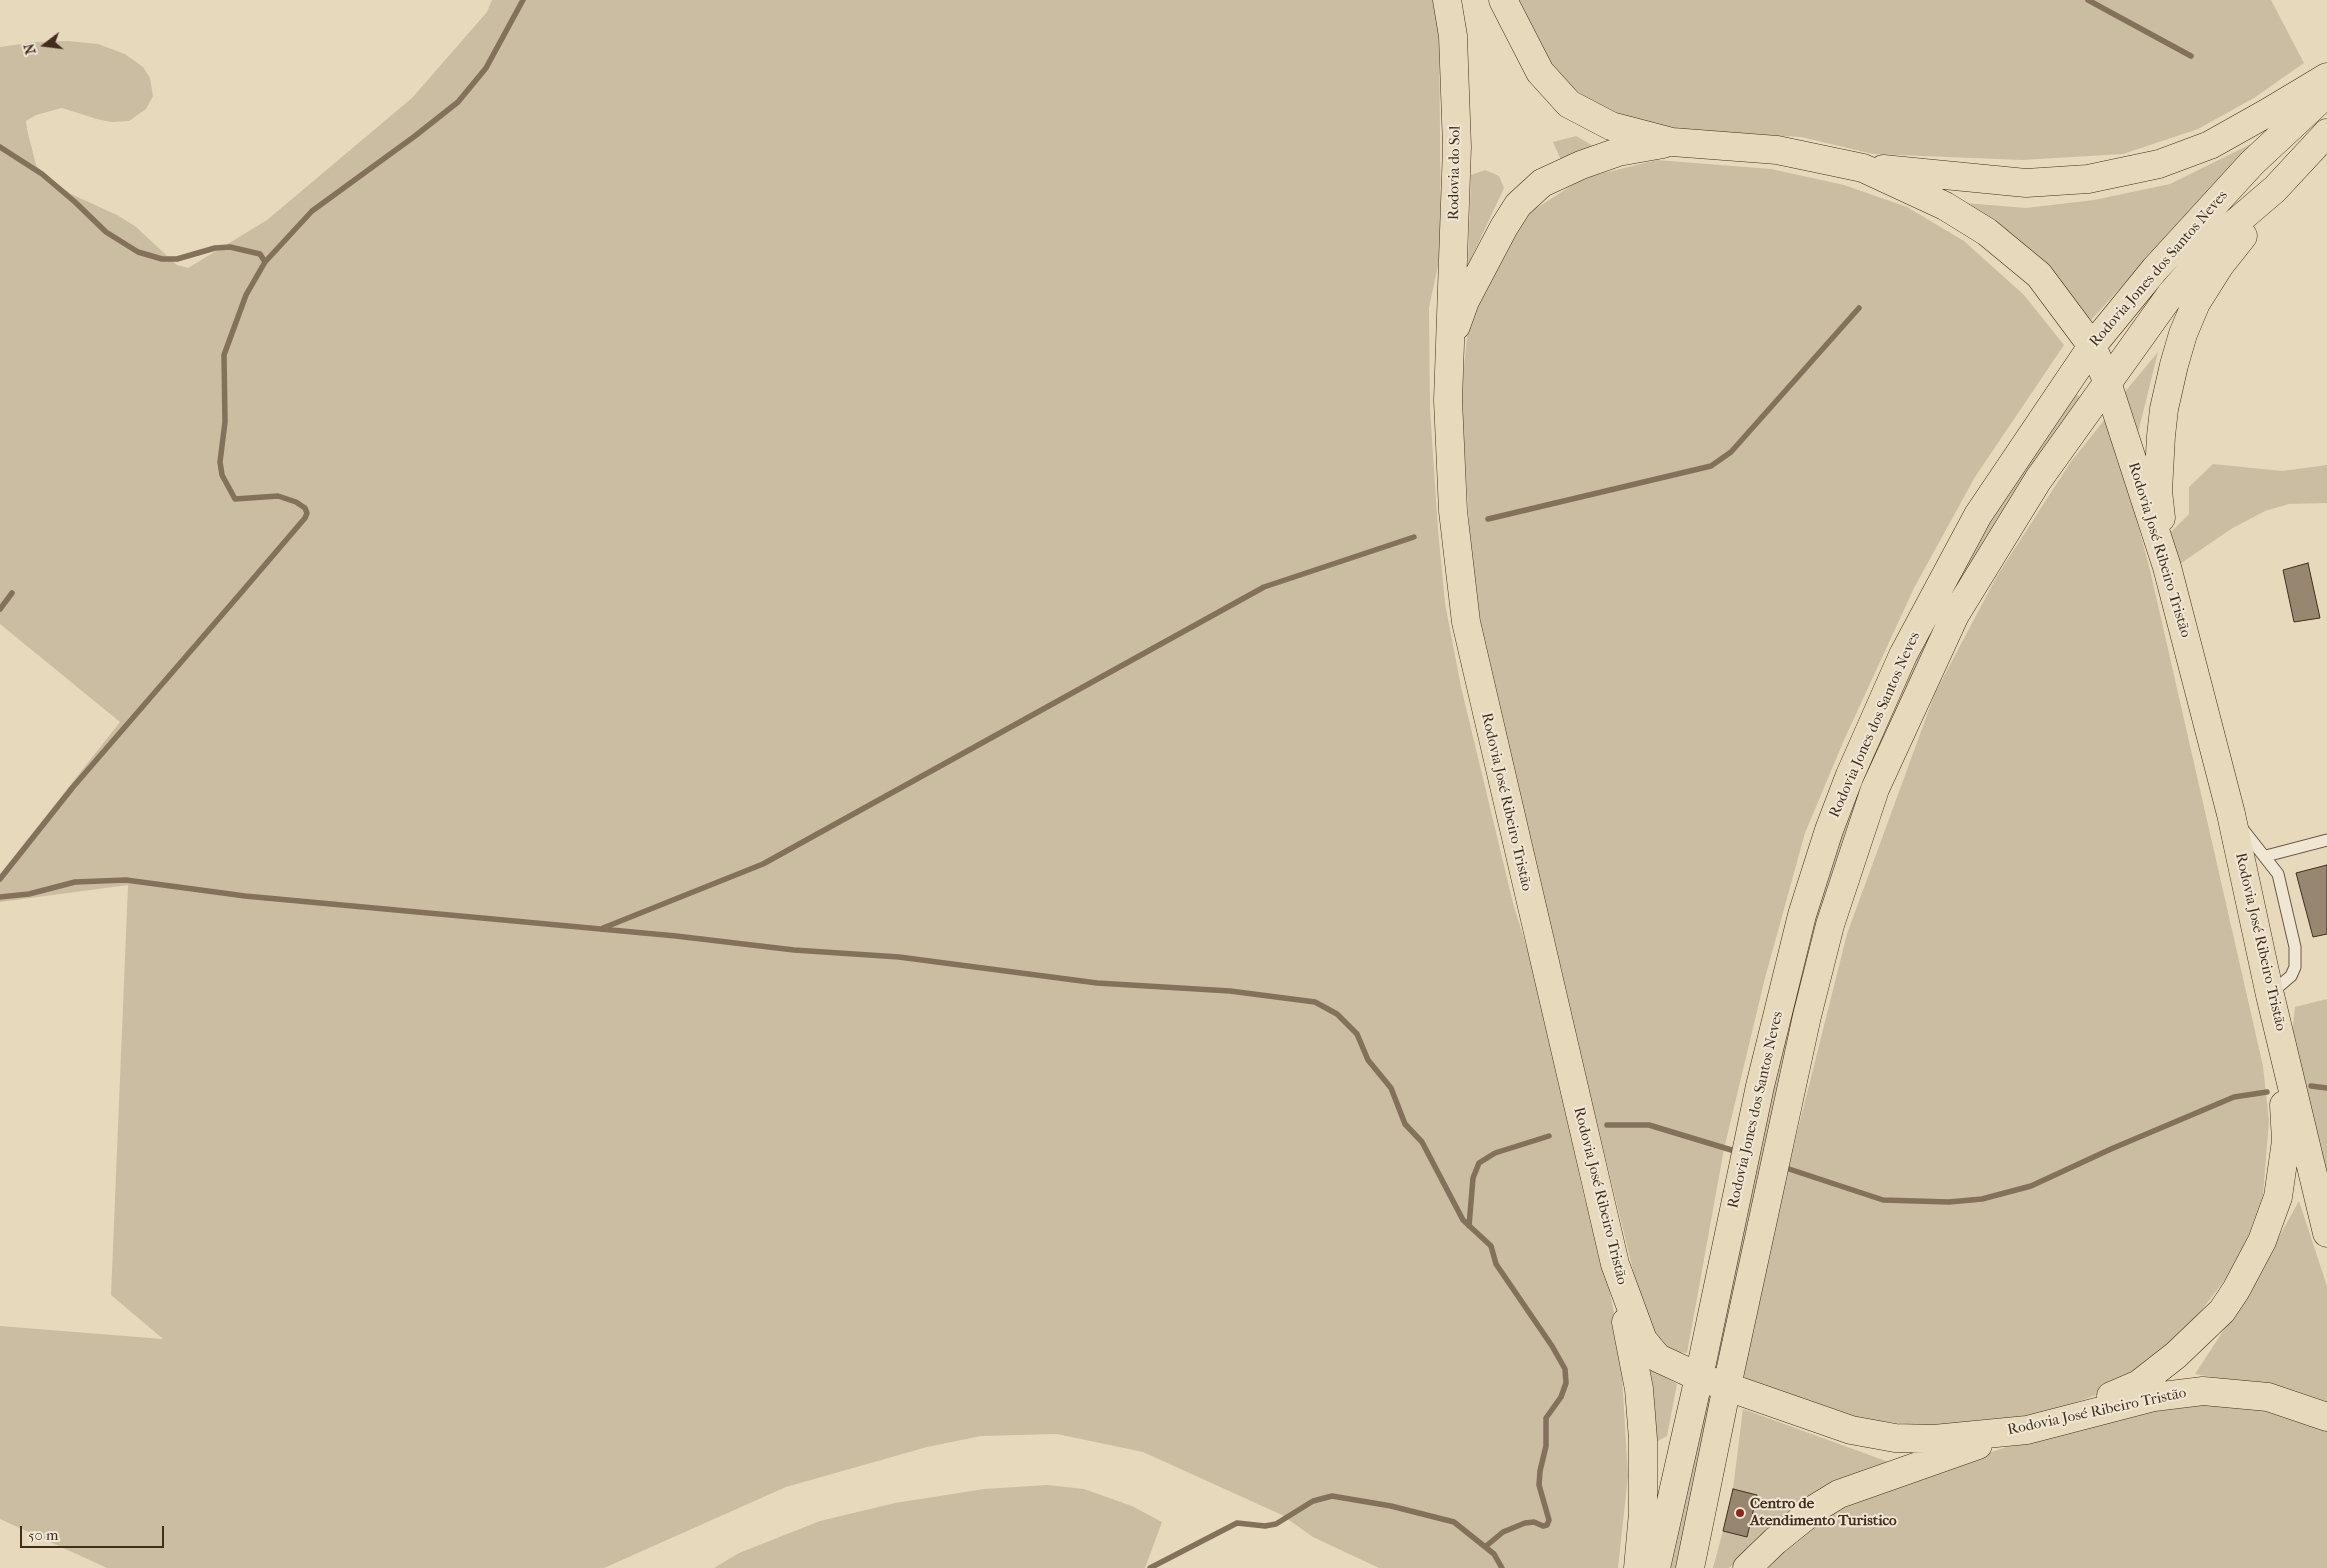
<!DOCTYPE html>
<html>
<head>
<meta charset="utf-8">
<style>
	body { margin:0 }
	#map { position:relative; width:2327px; height:1568px; overflow:hidden; background:#e7dabc; font-family:"IM FELL French Canon",serif }
	canvas { display:block }
	.north { position:absolute; left:20px; top:20px; width:50px; height:50px; -webkit-text-stroke:4px #efe7d3; paint-order:stroke; rotate:255deg; font-size:14px; font-weight:700; line-height:20px; text-align:center; color:#422d1d }
	.north::after { content:''; display:block; margin:auto; width:18px; height:22px; background:#422d1d; clip-path:polygon(50% 0,100% 100%,50% 72%,0 100%) }
	.scale { position:absolute; left:20px; top:1526px; width:144px; height:22px; box-sizing:border-box; border:2px solid #422d1d; border-top:0; padding-left:6px; font-size:15px; line-height:18px; white-space:nowrap; color:#422d1d; -webkit-text-stroke:4px #efe7d3; paint-order:stroke }
</style>
</head>
<body>
<div id="map">
<canvas width="2327" height="1568"></canvas>
<div class="north">N</div>
<div class="scale">50 m</div>
</div>
<script>
const ctx = document.querySelector('canvas').getContext('2d');
ctx.lineJoin = 'round';
function fill(path, color) { ctx.fillStyle = color; ctx.fill(path, 'evenodd'); }
const toPath = rows => new Path2D(rows.map(r => 'M' + r).join(''));
function strokePath(path, color, width, dash) { ctx.strokeStyle = color; ctx.lineWidth = width; ctx.lineCap = dash ? 'butt' : 'round'; ctx.setLineDash(dash || []); ctx.stroke(path); }
function drawText(font, color, halo, rows, align = 'center') {
  ctx.font = font + ' "IM FELL French Canon",serif'; ctx.lineWidth = 4; ctx.setLineDash([]); ctx.textBaseline = 'middle'; ctx.strokeStyle = halo; ctx.fillStyle = color; for (const [text, x, y, turn = 0] of rows) {
    ctx.save(); ctx.translate(x, y); ctx.rotate((+turn || 0) * Math.PI / 180); ctx.textAlign = isNaN(turn) ? turn : align; if (halo) ctx.strokeText(text, 0, 0); ctx.fillText(text, 0, 0); ctx.restore();
  }
}
const green = toPath([
	[492,0,1434,0,1439,23,1441,251,1429,308,1430,409,1438,530,1445,603,1461,687,1513,903,1536,978,1584,1196,1606,1273,1620,1343,1628,1476,1618,1568,1379,1568,1313,1537,1282,1515,1143,1452,1057,1434,981,1436,927,1447,786,1487,604,1568,107,1568,0,1519,0,1326,163,1339,111,1295,128,885,0,902,0,874,120,722,0,624,0,47,35,42,68,41,98,44,125,54,143,67,150,78,153,96,146,109,129,121,111,122,97,119,62,108,36,115,26,121,27,129,36,165,46,176,71,194,117,215,135,226,177,265,188,268,267,220,412,98,487,12],
	[1519,0,2271,0,2304,63,2254,98,2198,129,2123,154,2022,160,1873,154,1801,137,1644,129,1589,101,1572,87,1549,64],
	[1576,136,1611,156,1567,174,1553,142],
	[2251,144,2091,320,2044,263,1965,203,2026,208,2094,200,2170,184],
	[1657,160,1771,169,1844,185,1907,207,1964,241,2024,295,2064,345,1975,477,1914,588,1844,740,1805,833,1765,978,1724,1149,1687,1353,1669,1351,1647,1327,1487,674,1470,539,1461,396,1467,337,1490,269,1520,219,1583,178],
	[1485,170,1499,176,1504,188,1468,265,1471,175],
	[2158,352,2138,433,2124,393],
	[2078,395,2081,399,1870,786,1725,1353,1715,1352,1790,1010,1813,917,1861,781,1915,660,1967,558,2024,467,2071,397],
	[2105,419,2123,469,2150,570,2263,1066,2269,1121,2263,1195,2239,1261,2185,1332,2118,1387,2036,1417,1939,1427,1858,1419,1748,1386,1739,1364,1847,934,1935,693,1997,576,2070,463],
	[2213,464,2282,471,2327,465,2327,503,2289,504,2265,511,2231,529,2177,566,2168,535,2189,514,2189,487],
	[2327,999,2327,1187,2292,1034,2295,1007],
	[2299,1201,2327,1286,2327,1411,2256,1385,2195,1374,2246,1296],
	[1646,1366,1677,1384,1667,1436,1656,1442],
	[1706,1395,1715,1398,1680,1568,1669,1568],
	[2253,1402,2327,1430,2327,1568,1758,1568,1839,1504,1875,1488,2094,1420,2155,1404],
	[1743,1409,1894,1464,1824,1491,1729,1568,1713,1568,1723,1531,1747,1537,1756,1495,1733,1489],
	[1047,1485,1084,1489,1132,1506,1162,1522,1145,1568,714,1568,739,1553,820,1521,895,1503,984,1489]
]);
const stream = toPath([
	[2088,0,2191,56],
	[0,147,42,174,75,202,106,232,138,252,162,259,177,259,215,248,230,247,260,254,265,262],
	[1488,519,1711,466,1731,452,1859,308],
	[0,609,12,593],
	[0,879,73,787,240,594,305,518,307,513,305,508,296,502,278,496,235,499,222,475,220,462,225,422,224,355,246,295,265,262,312,211,415,136,458,102,486,68,523,0],
	[0,897,29,894,75,882,126,880,245,896,676,936,794,950,899,957,1097,983,1230,991,1315,1002,1337,1014,1357,1034,1368,1060,1391,1088,1405,1124,1422,1142,1463,1220,1491,1246,1496,1264,1552,1346,1565,1369,1566,1383,1561,1397,1546,1418,1546,1446,1540,1471,1539,1485,1549,1520,1547,1525,1543,1526,1534,1522,1525,1523,1503,1532,1485,1547],
	[603,928,763,864,1264,587,1414,537],
	[2311,1086,2327,1088],
	[1607,1125,1649,1125,1738,1152],
	[1783,1167,1883,1200,1949,1202,1982,1199,2031,1186,2111,1149,2234,1097,2267,1092],
	[1469,1226,1473,1178,1479,1163,1495,1153,1549,1136],
	[1150,1568,1237,1523,1265,1526,1276,1524,1313,1501,1332,1496,1391,1506,1454,1522,1494,1554,1502,1568]
]);
const building = toPath([
	[2308,563,2320,618,2294,622,2283,570,2308,563],
	[2327,865,2327,934,2313,937,2296,873,2327,865],
	[1733,1489,1757,1495,1747,1537,1723,1531,1733,1489]
]);
const lane = toPath([
	[2241,827,2278,874,2295,947,2295,967,2291,976,2271,993],
	[2266,856,2327,840]
]);
const primary = toPath([
	[1447,0,1453,36,1457,147,1448,400,1453,511,1466,622,1615,1264,1643,1340,1658,1358,1699,1377,1851,1430,1895,1438,1934,1439,2027,1430,2154,1397,2203,1391,2268,1397,2327,1417],
	[1503,0,1540,72,1569,104,1611,126,1672,142,1777,150,1863,168,1945,206,1987,232,2039,275,2092,346,2105,376,2167,567,2231,814,2270,995,2327,1233],
	[1883,169,2026,183,2088,179,2159,164,2210,145,2267,113,2327,77],
	[1456,326,1465,301,1504,227,1518,205,1542,183,1581,165,1618,152,1663,144],
	[2161,518,2158,491,2161,436,2164,409,2174,365,2183,334,2196,303,2220,265,2243,236],
	[1626,1322,1639,1389,1643,1439,1643,1513,1638,1568],
	[2111,1396,2139,1384,2176,1355,2222,1311,2236,1290,2262,1241,2278,1197,2286,1141,2284,1105],
	[1656,1568,1699,1377,1760,1086,1802,915,1829,830,1850,775,1903,655,1978,515,2092,346,2155,269,2252,163,2327,93],
	[1690,1568,1727,1386,1807,1016,1830,925,1875,789,1955,615,2038,480,2171,294,2226,231,2275,189,2327,133],
	[1747,1568,1775,1541,1816,1508,1839,1494,1978,1445]
]);
const markers = [
	[1740,1513,5,"#8f2418"]
];
const streetNames = [
	["Rodovia do Sol",1455,173,-89],
	["Rodovia Jones dos Santos Neves",2159,269,-49],
	["Rodovia José Ribeiro Tristão",2159,550,73],
	["Rodovia Jones dos Santos Neves",1875,725,-66],
	["Rodovia José Ribeiro Tristão",1506,802,77],
	["Rodovia José Ribeiro Tristão",2260,942,77],
	["Rodovia Jones dos Santos Neves",1756,1110,-77],
	["Rodovia José Ribeiro Tristão",1600,1196,76],
	["Rodovia José Ribeiro Tristão",2097,1412,-12]
];
const poiNames = [
	["Centro de",1750,1504],
	["Atendimento Turistico",1750,1521]
];
fill(green, '#cbbda1');
strokePath(stream, '#83715c', 5.5);
fill(building, '#988770');
strokePath(building, '#422d1d', 1);
strokePath(lane, '#6b5845', 13);
strokePath(primary, '#422d1d', 29);
strokePath(lane, '#efe7d3', 11);
strokePath(primary, '#e7dabc', 28);
for (const [x, y, r, color] of markers) { const dot = new Path2D(); dot.arc(x, y, r, 0, 2 * Math.PI); ctx.fillStyle = color; ctx.fill(dot); strokePath(dot, '#efe7d3', 2); }
drawText('15px', '#422d1d', '#efe7d3', streetNames);
drawText('bold 15px', '#422d1d', '#efe7d3', poiNames, 'left');
</script>
</body>
</html>
